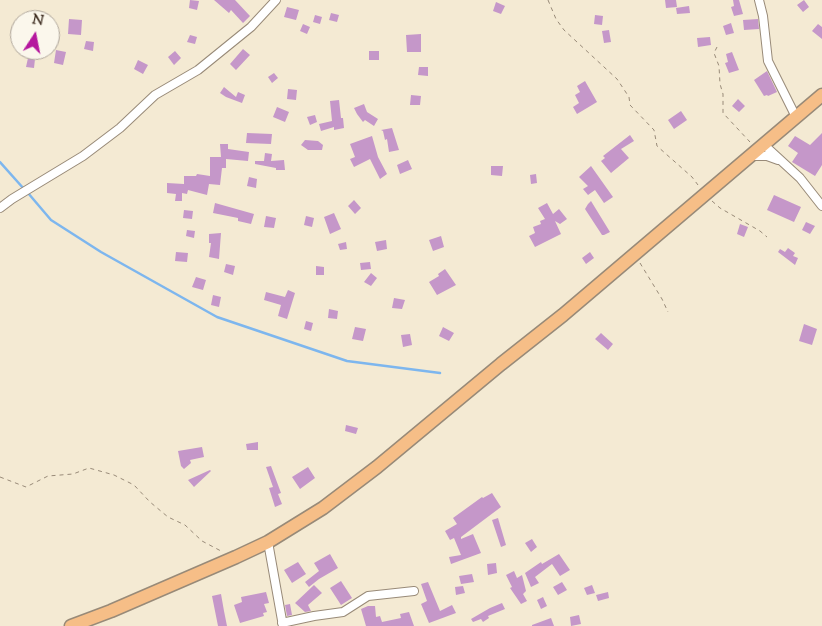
<!DOCTYPE html>
<html>
<head>
<meta charset="utf-8">
<style>
	body { margin:0 }
	#map { position:relative; width:822px; height:626px; overflow:hidden; background:#f4ead3; font-family:"Sorts Mill Goudy",serif }
	canvas { display:block }
	.north { position:absolute; left:10px; top:10px; width:50px; height:50px; box-sizing:border-box; background:#fbf7ec; border:1px solid #aea59a; border-radius:50%; rotate:11deg; font-size:14px; font-weight:700; line-height:20px; text-align:center; color:#3b2a1e }
	.north::after { content:''; display:block; margin:auto; width:18px; height:22px; background:#b5179e; clip-path:polygon(50% 0,100% 100%,50% 72%,0 100%) }
</style>
</head>
<body>
<div id="map">
<canvas width="822" height="626"></canvas>
<div class="north">N</div>
</div>
<script>
const ctx = document.querySelector('canvas').getContext('2d');
ctx.lineJoin = 'round';
const toPath = rows => new Path2D(rows.map(r => 'M' + r).join(''));
function strokePath(path, color, width, dash) { ctx.strokeStyle = color; ctx.lineWidth = width; ctx.lineCap = dash ? 'butt' : 'round'; ctx.setLineDash(dash || []); ctx.stroke(path); }
function fill(path, color) { ctx.fillStyle = color; ctx.fill(path, 'evenodd'); }
const stream = toPath([
	[0,162,24,189],
	[28,193,51,220,101,252,217,317,347,361,440,373]
]);
const building = toPath([
	[190,0,199,1,197,10,189,8],
	[214,0,235,0,250,16,243,23,231,10,229,13],
	[665,0,676,0,677,7,666,8],
	[733,0,739,0,743,14,734,16,731,7,734,6],
	[804,0,809,7,803,12,797,5],
	[496,2,505,6,501,14,493,11],
	[689,6,690,13,677,14,676,8],
	[287,7,299,10,296,20,284,17],
	[331,13,339,15,337,22,329,20],
	[315,15,322,17,320,24,313,22],
	[595,15,603,16,602,25,594,24],
	[69,19,82,20,81,35,68,34],
	[758,19,759,29,744,30,743,20],
	[731,23,734,33,726,35,723,26],
	[303,24,310,27,307,34,300,31],
	[818,24,822,27,822,39,812,31],
	[609,30,611,42,604,43,602,31],
	[421,34,421,52,407,52,406,35],
	[190,35,197,37,195,44,187,42],
	[710,37,711,45,698,47,697,38],
	[86,41,94,42,93,51,84,49],
	[243,49,250,55,236,70,230,64],
	[56,50,66,52,63,65,54,63],
	[175,51,181,58,174,65,168,57],
	[369,51,379,51,379,60,369,60],
	[732,52,739,70,729,73,725,63,728,62,726,54],
	[28,58,35,59,34,68,26,67],
	[138,60,148,65,143,74,134,69],
	[419,67,428,67,428,76,418,75],
	[767,71,777,92,768,96,767,95,764,96,754,80],
	[274,73,278,78,272,83,268,77],
	[585,81,597,102,577,114,573,107,579,103,575,95,580,92,577,86],
	[224,87,236,97,238,92,245,95,242,103,226,97,220,93],
	[288,89,297,90,296,100,287,99],
	[411,95,421,96,420,105,410,105],
	[738,99,745,106,739,112,732,106],
	[339,100,341,118,343,118,344,128,334,130,334,127,321,131,319,124,332,121,330,101],
	[364,104,367,112,378,119,374,126,365,120,363,122,357,114,354,108],
	[277,107,289,112,285,122,273,117],
	[681,111,687,120,674,129,668,120],
	[315,115,317,122,310,125,307,117],
	[392,128,399,150,389,152,387,139,385,140,383,131,381,130],
	[247,133,272,134,271,144,246,143],
	[822,133,822,165,815,176,792,162,798,153,788,146,795,136,810,145],
	[630,135,634,141,621,149,629,158,611,173,601,161,605,158,603,156],
	[372,136,378,157,387,174,380,179,370,159,354,167,350,159,355,157,350,144],
	[305,140,318,141,323,145,322,150,308,150,301,145],
	[220,144,228,144,228,149,249,152,248,161,226,159,226,168,222,168,220,185,209,184,207,195,188,190,187,194,182,193,182,201,175,201,176,194,167,193,167,183,184,184,184,176,196,176,197,174,210,176,210,157,221,157],
	[265,153,272,154,271,161,284,160,285,170,276,170,276,168,255,164,255,161,264,161],
	[408,160,412,169,400,174,397,165],
	[491,166,503,166,502,176,491,175],
	[591,166,613,197,604,203,595,190,588,195,583,189,588,186,579,177],
	[536,174,537,183,531,184,530,175],
	[249,177,257,179,256,188,247,186],
	[774,195,801,207,794,222,767,210],
	[354,200,361,208,355,214,348,206],
	[591,201,610,232,604,235,602,235,585,209,588,204],
	[215,203,254,214,251,224,238,221,238,218,213,213],
	[547,203,553,214,559,209,567,219,560,224,555,221,561,234,535,247,529,236,535,233,533,227,541,224,540,221,545,219,538,208],
	[184,210,193,211,192,219,183,218],
	[334,213,341,229,330,234,324,217],
	[266,216,276,218,274,228,264,227],
	[306,216,314,218,312,227,304,225],
	[806,222,815,226,810,234,802,230],
	[740,224,748,227,744,237,737,234],
	[187,230,195,231,194,238,186,236],
	[221,233,219,259,209,257,211,243,209,243,209,234],
	[441,236,444,247,433,251,429,240],
	[386,240,387,249,377,251,375,242],
	[346,242,347,249,340,250,338,244],
	[788,248,795,253,793,256,798,258,795,265,778,252,780,249,785,252],
	[176,252,188,253,187,262,175,261],
	[590,252,594,258,586,264,582,258],
	[370,262,371,269,361,270,360,263],
	[226,264,235,266,233,275,224,272],
	[316,266,324,267,324,275,316,275],
	[445,269,456,285,437,295,429,282,439,276,438,274],
	[371,273,377,278,371,286,364,282],
	[196,277,206,280,203,290,192,287],
	[288,290,295,293,287,319,278,316,281,305,264,300,266,292,285,297],
	[213,295,221,297,219,307,211,305],
	[394,298,405,300,402,309,392,308],
	[329,309,338,311,337,319,328,318],
	[306,321,313,323,311,331,304,329],
	[804,324,817,329,812,345,799,341],
	[355,327,366,329,363,341,352,339],
	[443,327,454,333,449,341,439,336],
	[601,333,613,344,608,350,595,339],
	[410,334,412,345,403,347,401,335],
	[346,425,358,428,356,434,345,431],
	[258,442,258,450,247,450,246,444],
	[202,447,204,457,190,460,191,463,184,469,181,466,178,451],
	[271,466,281,493,278,494,282,504,275,507,269,488,273,487,266,467],
	[308,467,315,478,300,489,292,477],
	[210,470,211,471,194,487,188,480],
	[492,493,501,507,461,537,461,539,473,534,481,553,451,564,449,557,461,555,454,538,450,540,445,531,457,524,453,518,482,497,483,498],
	[498,518,506,545,501,547,492,520],
	[532,539,537,547,531,552,525,543],
	[330,554,338,568,319,579,309,587,305,582,319,571,314,563],
	[559,554,570,570,560,576,552,564,535,577,539,583,531,587,525,573,541,562,542,564],
	[298,562,306,574,292,583,284,570],
	[496,563,497,573,488,575,487,564],
	[514,571,517,578,522,575,526,591,523,594,527,601,521,604,510,588,512,587,506,575],
	[472,574,474,582,461,584,459,576],
	[341,581,352,598,341,605,330,588],
	[428,582,440,611,452,605,456,613,429,623,421,604,427,601,421,584],
	[562,582,567,590,558,595,553,587],
	[314,585,322,593,308,605,311,611,305,612,295,603],
	[592,585,595,593,587,595,584,588],
	[463,586,465,593,456,595,455,587],
	[266,592,269,603,264,604,267,612,263,613,264,616,240,623,234,605,242,602,241,597],
	[608,592,609,598,598,601,596,595],
	[221,594,224,611,227,626,218,626,212,596],
	[543,597,547,606,541,609,537,600],
	[502,603,505,609,488,616,489,618,483,622,481,619,473,622,471,619,490,608],
	[290,604,292,615,287,616,285,605],
	[368,606,375,606,376,617,380,616,382,622,401,618,400,614,409,612,414,626,366,626,361,609],
	[579,615,581,624,571,626,570,617],
	[551,618,554,626,532,626,532,625]
]);
const path = toPath([
	[548,0,556,19,564,30,617,79,629,97,630,105,654,130,657,146,692,177,698,185],
	[717,47,714,53,719,66,720,84,723,94,723,113,750,142],
	[712,201,720,208,760,231,767,237],
	[640,263,662,299,668,312],
	[0,477,26,487,48,476,73,474,89,468,114,475,134,485,150,502,168,517,185,525,202,541,221,551]
]);
const minor = toPath([
	[759,0,763,16,768,61,796,117],
	[763,144,800,178,822,206],
	[751,156,767,156,778,160],
	[0,208,12,199,83,156,120,128,155,95,198,70,251,27,276,0],
	[268,542,283,626],
	[282,623,314,616,343,612,368,596,414,591]
]);
const trunk = toPath([
	[71,626,111,611,236,557,268,542,323,508,377,467,501,364,563,315,822,95]
]);
strokePath(stream, '#7db6ee', 2.5);
fill(building, '#c597c9');
strokePath(minor, '#988a78', 10);
strokePath(trunk, '#988a78', 15);
strokePath(path, '#988a78', 1, [4, 4]);
strokePath(minor, '#fff', 8);
strokePath(trunk, '#f6be87', 12);
</script>
</body>
</html>
